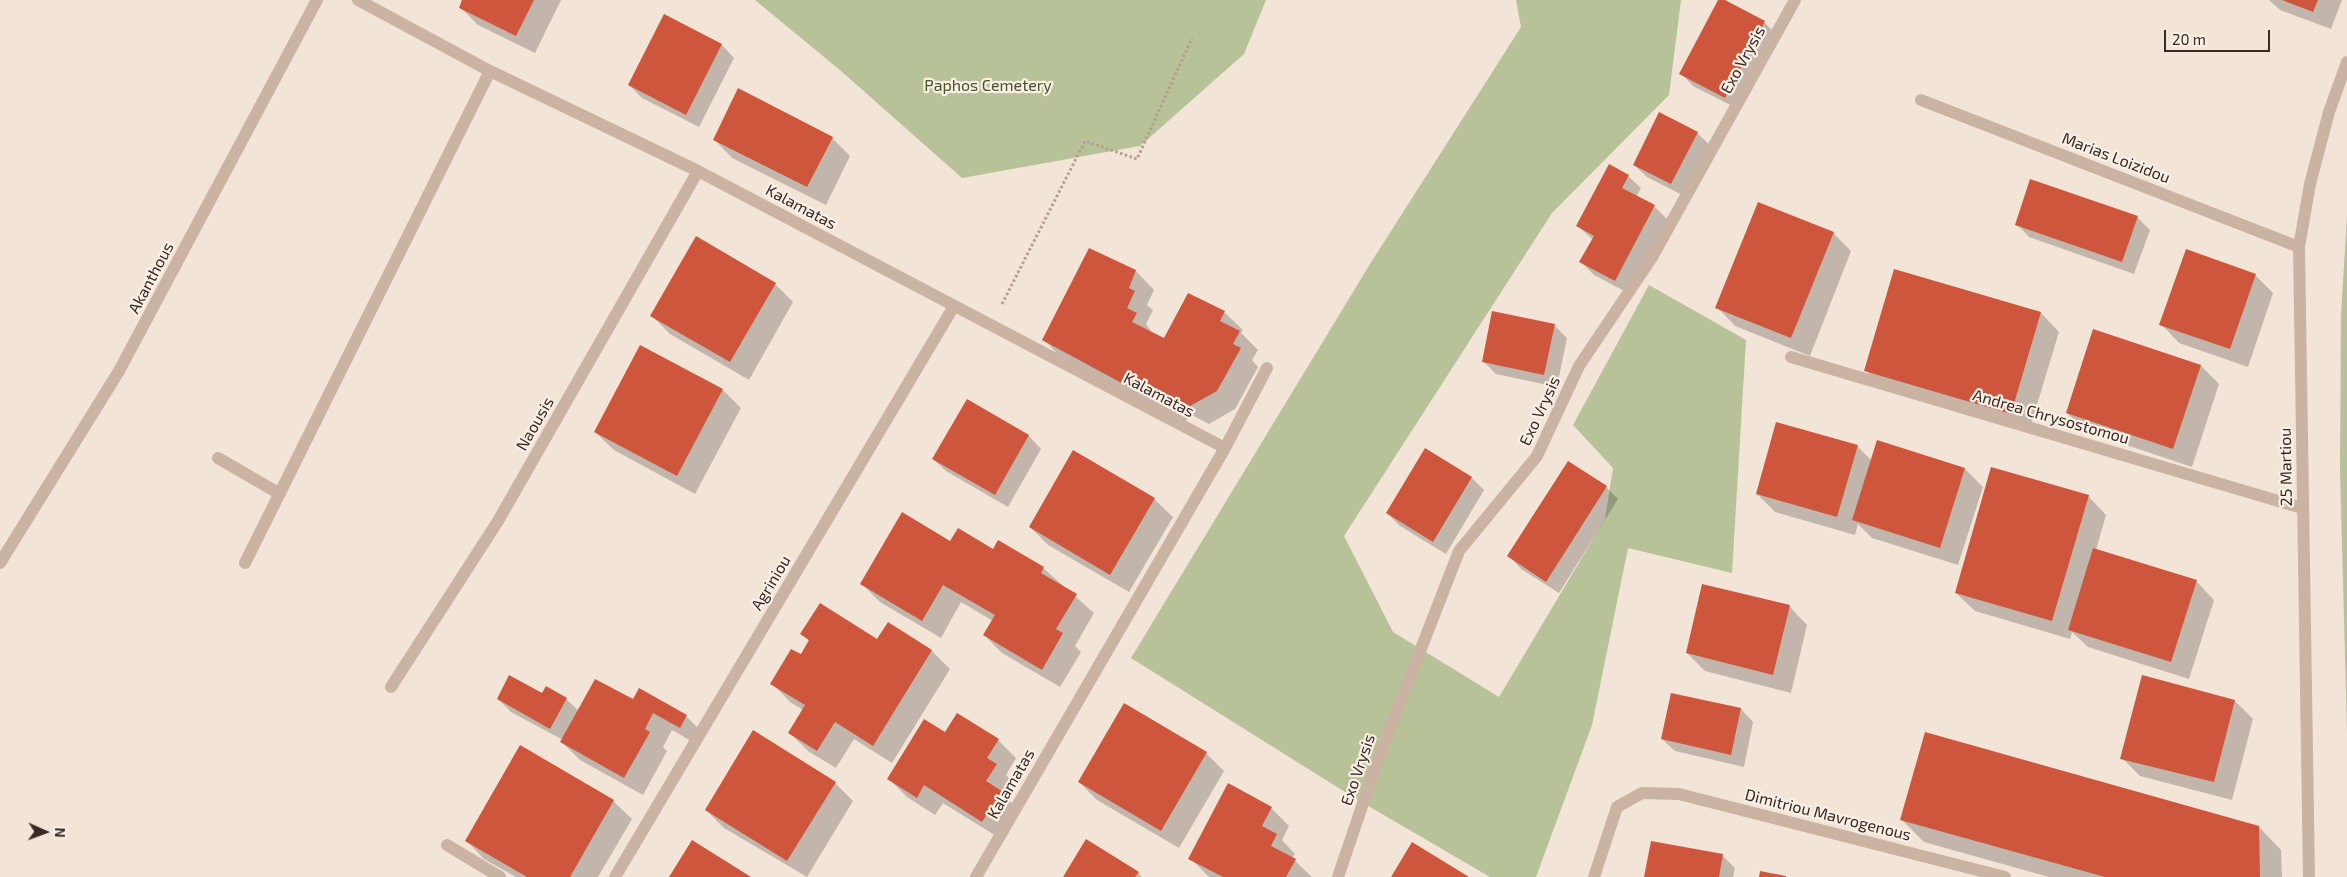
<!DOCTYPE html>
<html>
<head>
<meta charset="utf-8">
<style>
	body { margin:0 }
	#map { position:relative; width:2347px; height:877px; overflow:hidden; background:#f3e4d8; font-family:"Exo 2",sans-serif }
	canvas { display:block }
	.north { position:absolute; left:20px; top:807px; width:50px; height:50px; -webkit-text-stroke:4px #faefe5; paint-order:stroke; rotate:92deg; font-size:14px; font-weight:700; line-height:20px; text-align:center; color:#362a26 }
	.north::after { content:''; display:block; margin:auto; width:18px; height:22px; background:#362a26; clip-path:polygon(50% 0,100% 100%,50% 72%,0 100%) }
	.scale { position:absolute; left:2164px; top:30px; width:106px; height:22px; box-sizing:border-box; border:2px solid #362a26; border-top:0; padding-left:6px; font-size:15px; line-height:18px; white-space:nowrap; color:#362a26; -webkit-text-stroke:4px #faefe5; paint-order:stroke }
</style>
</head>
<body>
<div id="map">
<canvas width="2347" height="877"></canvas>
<div class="north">N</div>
<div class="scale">20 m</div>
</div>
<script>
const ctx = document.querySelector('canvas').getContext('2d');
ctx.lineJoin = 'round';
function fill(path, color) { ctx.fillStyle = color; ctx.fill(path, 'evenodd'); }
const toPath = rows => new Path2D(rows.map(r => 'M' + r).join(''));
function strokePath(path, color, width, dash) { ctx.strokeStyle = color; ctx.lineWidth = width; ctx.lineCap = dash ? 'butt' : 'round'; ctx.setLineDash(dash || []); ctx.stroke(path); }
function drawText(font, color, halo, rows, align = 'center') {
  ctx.font = font + ' "Exo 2",sans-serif'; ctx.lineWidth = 4.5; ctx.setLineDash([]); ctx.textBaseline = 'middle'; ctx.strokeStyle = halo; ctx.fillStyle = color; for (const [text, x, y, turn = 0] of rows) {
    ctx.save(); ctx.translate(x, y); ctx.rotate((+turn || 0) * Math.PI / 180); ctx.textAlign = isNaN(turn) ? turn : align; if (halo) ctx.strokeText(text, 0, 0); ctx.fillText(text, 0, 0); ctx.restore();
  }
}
const green = toPath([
	[755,0,1266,0,1244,54,1140,146,962,178,841,71],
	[1516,0,1681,0,1669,95,1552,213,1344,536,1393,632,1499,697,1605,519,1613,468,1573,425,1649,285,1746,340,1732,573,1628,548,1592,725,1536,877,1490,877,1353,797,1131,658,1370,264,1521,27],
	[2347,216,2347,732,2340,470,2341,314]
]);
const shadow = toPath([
	[464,0,561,0,535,53,478,25,460,7],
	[1719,0,1764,22,1777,35,1738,109,1693,86,1681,73],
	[2269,0,2342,0,2331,29,2280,10],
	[665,16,722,45,734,58,699,127,642,98,629,85],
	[1697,133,1710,145,1684,196,1647,177,1634,165],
	[832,138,850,156,826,205,732,158,714,139],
	[1628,176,1641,188,1636,197,1654,206,1667,219,1628,293,1594,275,1581,262,1593,240,1578,226],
	[2137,217,2150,230,2134,274,2029,237,2017,224],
	[1833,233,1851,251,1810,356,1735,326,1717,307],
	[1089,250,1136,271,1154,290,1147,305,1153,310,1146,324,1153,334,1165,340,1224,312,1243,330,1241,333,1258,350,1252,360,1258,367,1235,409,1209,424,1190,414,1184,424,1062,358,1044,340],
	[2255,275,2273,293,2248,367,2179,343,2161,324],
	[775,284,793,302,749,380,670,334,652,316],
	[2041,313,2059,332,2029,431,1884,388,1866,370],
	[1554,325,1567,338,1557,387,1496,374,1483,361],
	[641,346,723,390,741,408,695,494,614,450,595,432],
	[2201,366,2219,384,2192,467,2085,431,2067,413],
	[967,401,1029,436,1041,449,1008,507,946,471,933,459],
	[1857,446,1872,461,1965,469,1983,487,1958,565,1872,538,1858,524,1855,535,1775,512,1757,494],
	[1426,450,1472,478,1484,490,1446,554,1400,526,1387,513],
	[1606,487,1618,499,1559,593,1521,569,1509,556],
	[2088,496,2106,515,2096,550,2196,581,2214,600,2189,679,2088,647,2072,632,2070,639,1975,611,1956,593],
	[1154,499,1173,517,1129,592,1048,545,1030,527],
	[951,542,993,550,1043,568,1094,613,1075,646,1081,652,1060,687,1002,653,984,635,993,621,961,602,941,638,880,602,862,584],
	[1789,606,1807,625,1791,693,1705,671,1687,653],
	[802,634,877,641,932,651,950,669,892,763,854,739,836,768,808,751,789,732,803,710,790,702,772,683,801,656,810,642],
	[543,694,566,699,579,711,633,701,686,716,704,734,698,745,672,730,663,747,667,751,643,795,580,760,562,742,563,740,511,712,498,699],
	[2235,701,2253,719,2232,800,2140,776,2122,758],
	[1741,709,1753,722,1744,767,1675,751,1662,739],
	[945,734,998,740,1016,758,1006,775,1014,783,1005,797,1019,810,1001,839,943,803,935,815,907,797,889,779],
	[1206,753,1224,771,1179,848,1097,800,1079,782],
	[835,783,853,801,807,877,724,828,706,810],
	[613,801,632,819,598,877,516,877,484,859,466,840],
	[1271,808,1289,826,1282,840,1295,854,1292,858,1312,877,1209,877,1190,858],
	[1902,820,2259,827,2281,850,2282,877,2049,877,1924,842],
	[1722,855,1735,868,1733,877,1646,877],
	[1138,873,1142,877,1065,877]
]);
const building = toPath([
	[462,0,534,0,516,36,459,8],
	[1718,0,1725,0,1765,21,1725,98,1679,74],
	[2282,0,2318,0,2313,12],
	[664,14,722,44,686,115,628,85],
	[738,88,833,137,807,187,713,140],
	[1659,112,1698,132,1671,184,1633,165],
	[1609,164,1629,175,1622,188,1655,205,1615,281,1579,262,1594,236,1576,226],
	[2030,179,2138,216,2122,262,2015,225],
	[1758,202,1834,232,1791,338,1715,308],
	[696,236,776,283,730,362,650,316],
	[1089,248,1136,270,1129,288,1135,291,1127,308,1137,313,1132,322,1164,338,1188,293,1225,311,1220,321,1240,331,1233,344,1241,348,1217,391,1190,406,1171,396,1166,407,1042,340],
	[2186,249,2256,274,2230,349,2159,325],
	[1894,269,2041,312,2011,414,1864,371],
	[1492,311,1555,324,1544,375,1482,362],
	[2093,329,2201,365,2173,449,2066,413],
	[640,345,723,389,677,476,594,432],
	[967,399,1029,435,995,495,932,459],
	[1776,422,1858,445,1837,517,1756,494],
	[1877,440,1965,468,1940,548,1852,520],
	[1425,448,1472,477,1433,542,1386,513],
	[1073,450,1155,498,1110,575,1029,527],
	[1568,461,1607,486,1546,582,1507,556],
	[1991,467,2089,495,2052,621,1955,593],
	[902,512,950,541,958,528,993,549,998,540,1044,567,1041,573,1077,594,1056,629,1063,633,1042,670,983,635,995,615,943,585,922,621,860,584],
	[2093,548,2197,580,2171,662,2068,630],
	[1702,584,1790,605,1773,675,1686,653],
	[820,603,877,639,888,622,932,650,873,746,835,722,817,751,788,733,805,705,770,684,791,649,801,654,809,640,800,634],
	[509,675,542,693,546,686,567,698,550,729,497,699],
	[2142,675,2235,700,2214,782,2120,759],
	[595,679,633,699,639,688,687,715,680,728,653,713,645,729,650,732,624,778,560,742],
	[1671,693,1741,708,1731,755,1661,739],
	[1124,703,1207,752,1161,831,1078,782],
	[957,713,999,739,987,758,997,764,986,781,1002,791,982,822,924,785,917,798,887,779,924,719,945,732],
	[753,730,836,782,787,861,705,810],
	[1925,732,2259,826,2260,877,2105,877,1900,820],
	[520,745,614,800,570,877,527,877,465,841],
	[1228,783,1272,807,1262,826,1277,834,1271,846,1296,859,1286,877,1223,877,1188,859],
	[1086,839,1139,872,1135,877,1063,877],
	[692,840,751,877,669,877],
	[1651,841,1723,854,1719,877,1644,877],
	[1412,842,1469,877,1391,877],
	[1760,871,1786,876,1786,877,1759,877]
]);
const path = toPath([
	[1002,304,1085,141,1137,159,1192,38]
]);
const minor = toPath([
	[358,0,490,71,698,171,1225,448],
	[1921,100,2299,247],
	[1791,357,2302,508],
	[218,458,280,494],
	[0,563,119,371,317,0],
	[245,563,490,71],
	[391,687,498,521,698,171],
	[447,845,500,877],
	[615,877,954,306],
	[976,877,1225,448,1267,368],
	[1338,877,1377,762,1459,551,1537,456,1579,366,1651,259,1795,0],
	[1594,877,1617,807,1642,793,1679,794,2005,877],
	[2309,877,2299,247,2310,184,2329,112,2347,62]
]);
const streetNames = [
	["Exo Vrysis",1743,60,-61],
	["Marias Loizidou",2116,158,21],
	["Kalamatas",801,207,28],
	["Akanthous",151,278,-62],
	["Kalamatas",1159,395,28],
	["Exo Vrysis",1540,411,-65],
	["Andrea Chrysostomou",2051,417,16],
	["Naousis",535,424,-60],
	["25 Martiou",2286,467,-91],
	["Agriniou",771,583,-59],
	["Exo Vrysis",1358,770,-71],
	["Kalamatas",1011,784,-60],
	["Dimitriou Mavrogenous",1828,815,14]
];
const parkNames = [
	["Paphos Cemetery",988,86]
];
fill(green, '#b7c298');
fill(shadow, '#0003');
fill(building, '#cd563c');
strokePath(path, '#b79d8e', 3, [2.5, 2.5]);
strokePath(minor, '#cbb3a4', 12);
drawText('16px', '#362a26', '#faefe5', streetNames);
drawText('16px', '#485528', '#faefe5', parkNames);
</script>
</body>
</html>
